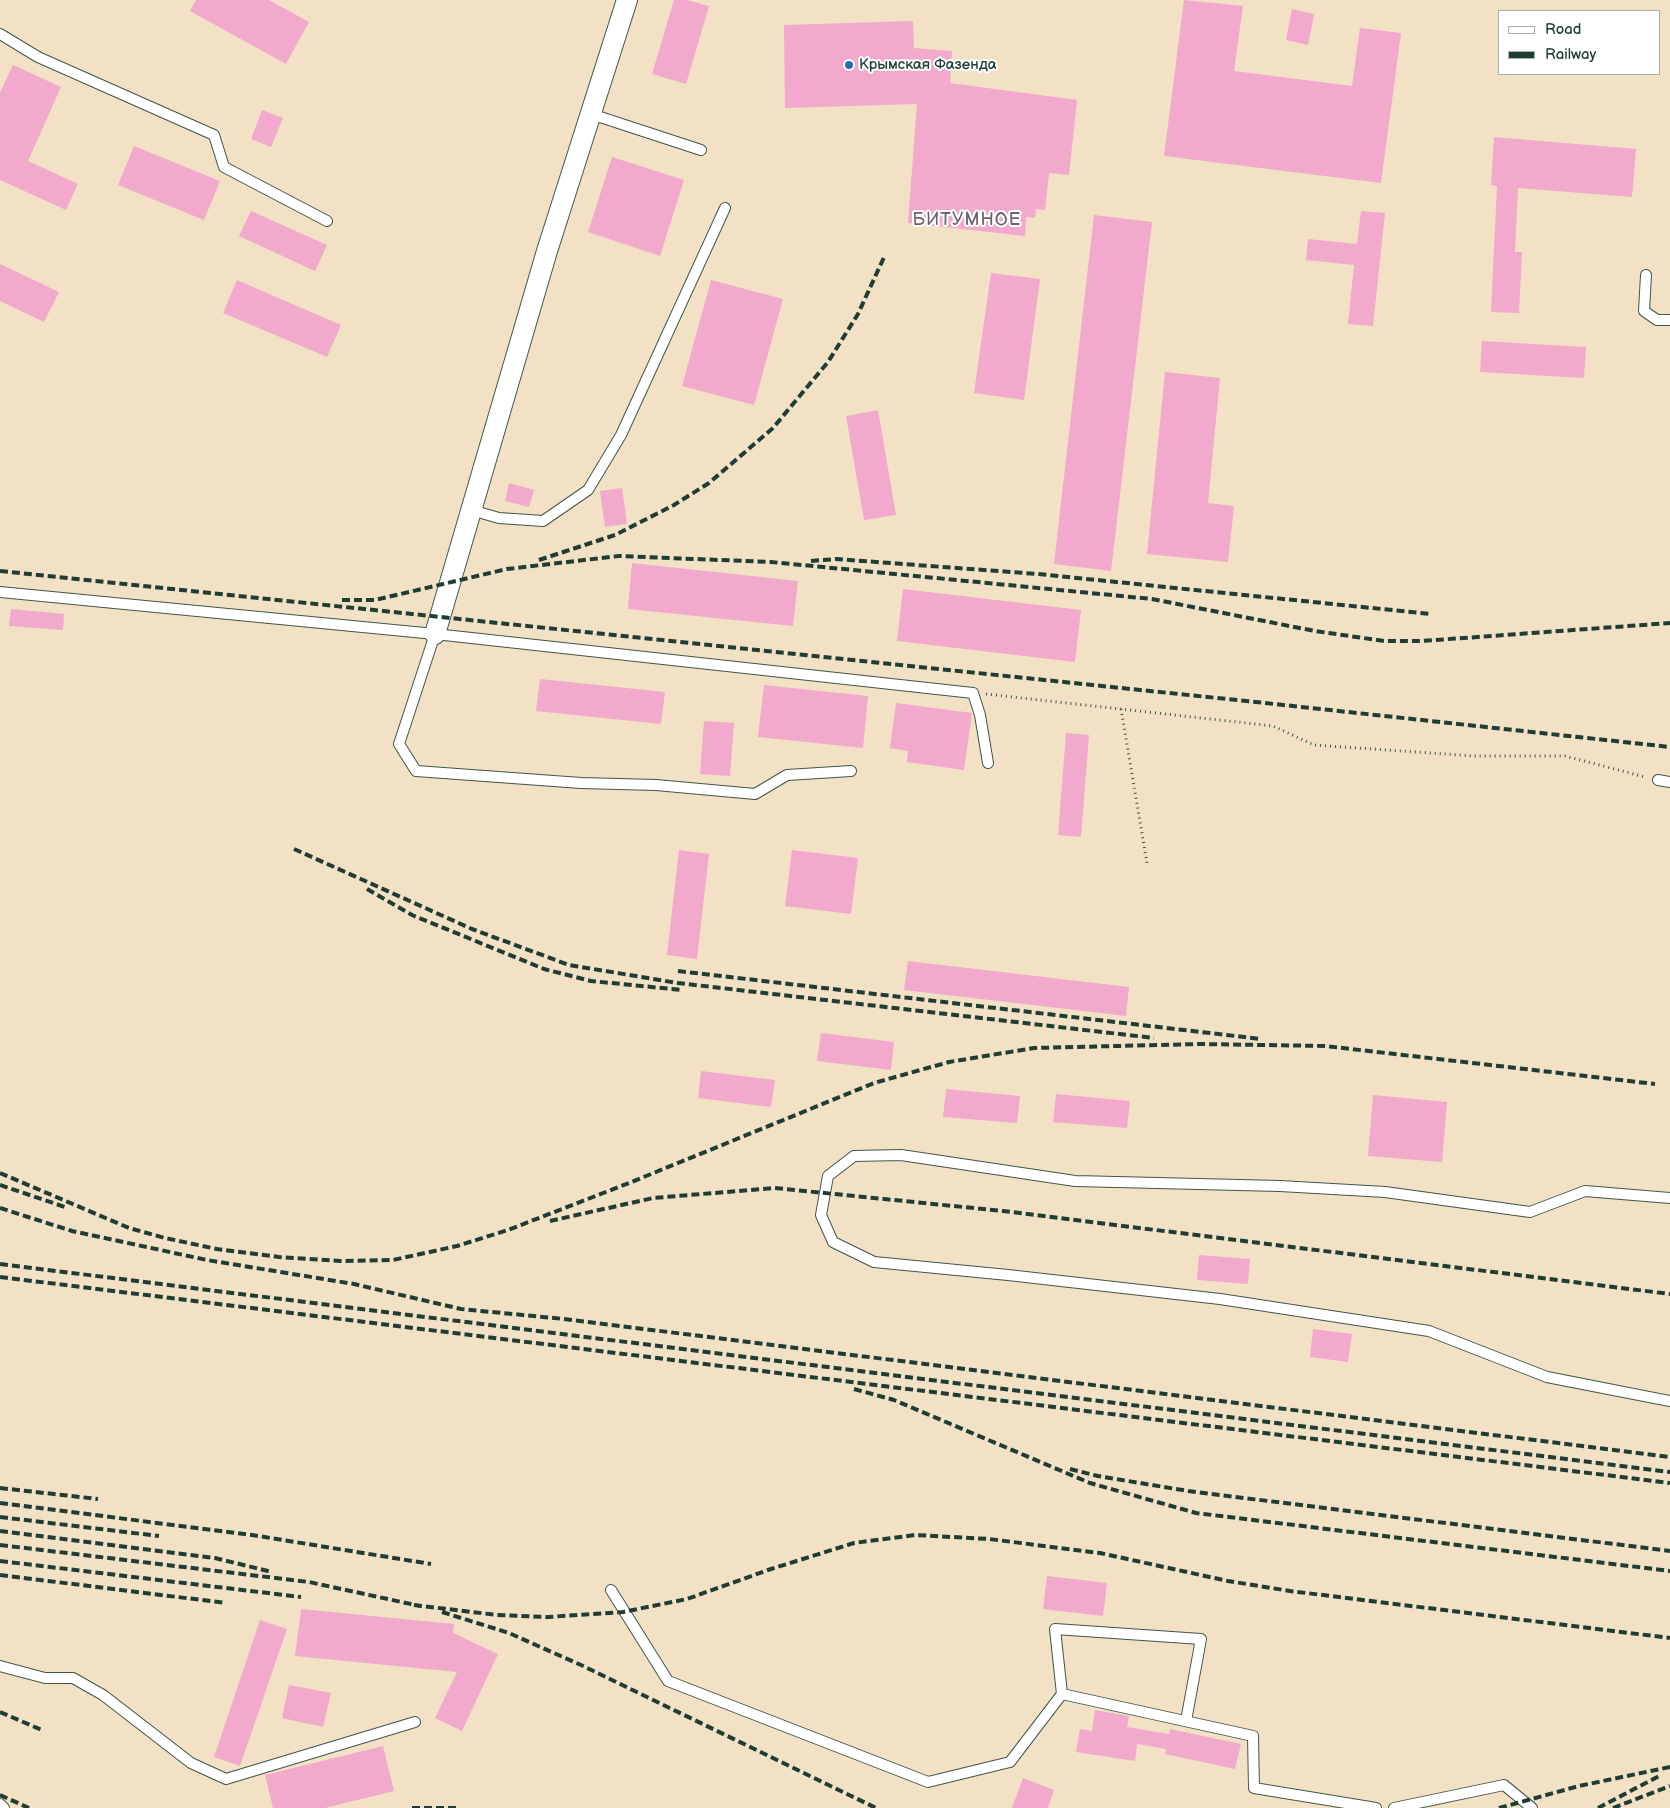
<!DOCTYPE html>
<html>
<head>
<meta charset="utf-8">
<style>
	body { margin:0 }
	#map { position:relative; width:1670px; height:1808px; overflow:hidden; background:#f3e1c6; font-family:"Balsamiq Sans",sans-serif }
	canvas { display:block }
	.legend { position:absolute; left:1498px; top:10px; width:162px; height:65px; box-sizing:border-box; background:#fff; border:1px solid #a5b1ae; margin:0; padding:6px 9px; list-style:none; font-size:15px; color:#1f3d34 }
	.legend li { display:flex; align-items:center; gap:10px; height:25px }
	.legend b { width:25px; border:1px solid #a5b1ae }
</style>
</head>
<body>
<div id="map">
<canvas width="1670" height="1808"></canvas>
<ul class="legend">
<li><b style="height:6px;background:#fff"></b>Road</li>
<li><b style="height:6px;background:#1f3d34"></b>Railway</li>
</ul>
</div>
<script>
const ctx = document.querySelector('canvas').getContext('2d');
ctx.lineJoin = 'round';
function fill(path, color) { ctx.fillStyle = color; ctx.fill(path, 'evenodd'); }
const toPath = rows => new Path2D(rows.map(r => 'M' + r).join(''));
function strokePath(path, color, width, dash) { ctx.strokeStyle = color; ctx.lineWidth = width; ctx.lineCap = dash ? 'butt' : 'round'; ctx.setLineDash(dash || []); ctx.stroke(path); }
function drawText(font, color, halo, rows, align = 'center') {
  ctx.font = font + ' "Balsamiq Sans",sans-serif'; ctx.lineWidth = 4; ctx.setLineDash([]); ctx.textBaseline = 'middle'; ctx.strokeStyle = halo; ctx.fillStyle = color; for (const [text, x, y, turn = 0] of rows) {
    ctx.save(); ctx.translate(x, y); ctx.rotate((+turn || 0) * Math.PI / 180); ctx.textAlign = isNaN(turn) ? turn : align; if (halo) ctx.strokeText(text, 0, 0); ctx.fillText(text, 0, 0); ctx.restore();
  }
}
const building = toPath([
	[196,0,269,0,309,22,286,64,190,11],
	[674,0,687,0,709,6,686,84,652,74],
	[1184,0,1243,6,1234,71,1352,86,1360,28,1401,33,1381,183,1164,156],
	[1292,9,1314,14,1308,45,1286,40],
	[913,21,914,48,952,51,950,83,1077,100,1069,175,1049,173,1045,210,1036,209,1035,218,1026,217,1025,236,908,223,917,104,785,108,784,25],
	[13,65,61,87,28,161,78,184,66,210,0,180,0,93],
	[262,110,283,118,271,147,251,139],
	[1494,137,1636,149,1632,197,1518,188,1515,252,1522,252,1519,313,1491,312,1497,186,1491,185],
	[134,146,220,181,204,220,118,185],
	[612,157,684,180,660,256,588,232],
	[251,211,327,245,315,271,239,236],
	[1361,211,1385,213,1373,326,1348,324,1354,265,1306,260,1308,239,1357,244],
	[1094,215,1152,222,1111,571,1054,564],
	[0,264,59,292,44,322,0,301],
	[991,273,1040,279,1024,400,974,393],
	[237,280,341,325,327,357,223,313],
	[711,280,783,299,754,405,682,386],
	[1482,341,1586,347,1584,378,1480,372],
	[1165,372,1220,378,1208,503,1234,506,1228,562,1147,554],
	[878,410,896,515,864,520,846,416],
	[509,483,534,490,529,507,505,501],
	[622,488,627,524,605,527,600,491],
	[632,563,798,581,793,626,628,609],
	[903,589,1081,610,1075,662,897,641],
	[11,609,64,614,63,630,9,626],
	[540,679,665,692,661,724,536,711],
	[764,685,868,696,863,748,758,737],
	[896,703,972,713,964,770,907,762,908,751,890,748],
	[704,721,734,723,730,776,700,774],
	[1066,733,1089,735,1081,837,1058,835],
	[679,850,709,854,697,959,667,955],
	[792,850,858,858,851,914,785,906],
	[908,961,1129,987,1126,1016,904,990],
	[821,1033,894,1042,891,1070,817,1061],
	[701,1071,775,1080,771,1107,698,1098],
	[946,1089,1020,1096,1017,1123,943,1117],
	[1056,1094,1130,1101,1127,1128,1053,1122],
	[1373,1095,1447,1102,1442,1162,1368,1156],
	[1199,1255,1250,1259,1248,1284,1197,1280],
	[1313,1329,1352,1334,1348,1362,1310,1357],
	[1047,1576,1107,1583,1103,1616,1043,1609],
	[301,1609,454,1624,453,1633,498,1654,462,1731,435,1718,457,1672,295,1656],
	[260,1620,287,1629,240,1766,214,1757],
	[289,1685,331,1693,323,1727,282,1718],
	[1095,1710,1129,1716,1127,1727,1169,1734,1170,1729,1241,1744,1235,1769,1165,1754,1166,1749,1137,1744,1135,1761,1076,1752,1080,1729,1092,1731],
	[383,1746,394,1791,325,1808,273,1808,265,1775],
	[1023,1778,1054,1790,1048,1808,1012,1808]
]);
const path = toPath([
	[986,694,1273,726,1314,745,1474,756,1565,756,1645,777],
	[1121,709,1147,863]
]);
const service = toPath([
	[0,34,38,57,214,135,224,167,327,221],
	[591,114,701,150],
	[1646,275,1644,311,1657,320,1670,320],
	[471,510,499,518,543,521,588,490,621,435,725,208],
	[0,592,435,634,973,693,980,715,988,763],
	[435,634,399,744,416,771,581,783,656,785,755,794,787,775,851,771],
	[1658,780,1670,782],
	[1670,1198,1585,1191,1530,1212,1385,1192,1280,1186,1075,1181,901,1155,854,1156,828,1176,821,1215,833,1242,874,1262,1008,1275,1220,1299,1429,1331,1547,1377,1670,1401],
	[611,1590,668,1681,928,1782,1010,1762,1062,1694,1253,1736,1254,1788,1376,1808],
	[0,1666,45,1678,73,1678,103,1695,191,1763,226,1779,415,1722],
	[1062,1694,1055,1629,1201,1639,1186,1721],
	[0,1804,4,1808],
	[1394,1808,1504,1785,1532,1808]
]);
const minor = toPath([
	[435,634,547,251,627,0]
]);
const rail = toPath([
	[539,560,615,535,674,505,709,483,773,428,828,362,858,314,885,255],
	[811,561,836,559,1038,574,1431,614],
	[0,571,1265,703,1670,747],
	[342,600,375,600,507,569,619,556,771,562,1152,599,1315,631,1384,641,1422,641,1670,623],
	[294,849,472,929,569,965,678,983,1154,1038],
	[367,889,412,915,544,969,591,981,682,990],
	[678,971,1261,1039],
	[0,1173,129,1228,165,1238,217,1249,279,1257,340,1261,393,1260,457,1246,508,1230,629,1183,874,1083,949,1062,1034,1048,1199,1044,1325,1046,1655,1084],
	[0,1185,65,1207],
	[0,1208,72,1231,207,1260,354,1284,461,1309,564,1319,1670,1457],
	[550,1221,653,1198,775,1188,1003,1211,1670,1294],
	[0,1264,1670,1472],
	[0,1277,1670,1483],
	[854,1389,894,1400,1090,1483,1196,1513,1670,1571],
	[1070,1469,1098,1476,1188,1491,1670,1551],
	[0,1488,98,1499],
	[0,1503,252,1535,431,1564],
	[0,1517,159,1536],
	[0,1531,215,1558,272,1572],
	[0,1545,309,1582,420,1606],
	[0,1561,301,1597],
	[0,1575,226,1603],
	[414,1605,497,1615,548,1617,623,1612,687,1599,771,1569,854,1543,915,1535,989,1539,1100,1553,1228,1581,1290,1591,1670,1638],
	[442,1612,509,1633,581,1665,876,1808],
	[0,1712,44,1731],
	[0,1795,29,1808],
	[412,1808,457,1808],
	[1499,1808,1579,1786,1670,1767],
	[1598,1808,1661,1775],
	[1613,1808,1670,1786]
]);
const markers = [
	[849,65,5,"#1f6fb2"]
];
const poiNames = [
	["Крымская Фазенда",859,65]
];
const quarterNames = [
	["БИТУМНОЕ",967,220]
];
fill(building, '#f1a9cc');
strokePath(service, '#3f564a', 12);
strokePath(minor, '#3f564a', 22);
strokePath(path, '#3f564a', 3, [1, 4]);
strokePath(service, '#fff', 10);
strokePath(minor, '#fff', 20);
strokePath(rail, '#1f3d34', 4, [8, 4]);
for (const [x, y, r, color] of markers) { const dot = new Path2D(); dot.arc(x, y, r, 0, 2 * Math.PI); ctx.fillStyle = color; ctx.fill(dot); strokePath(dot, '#fff', 2); }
drawText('15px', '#1f3d34', '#fff', poiNames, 'left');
ctx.letterSpacing = '1px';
drawText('18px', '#686369', '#fff', quarterNames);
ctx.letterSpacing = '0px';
</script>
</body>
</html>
